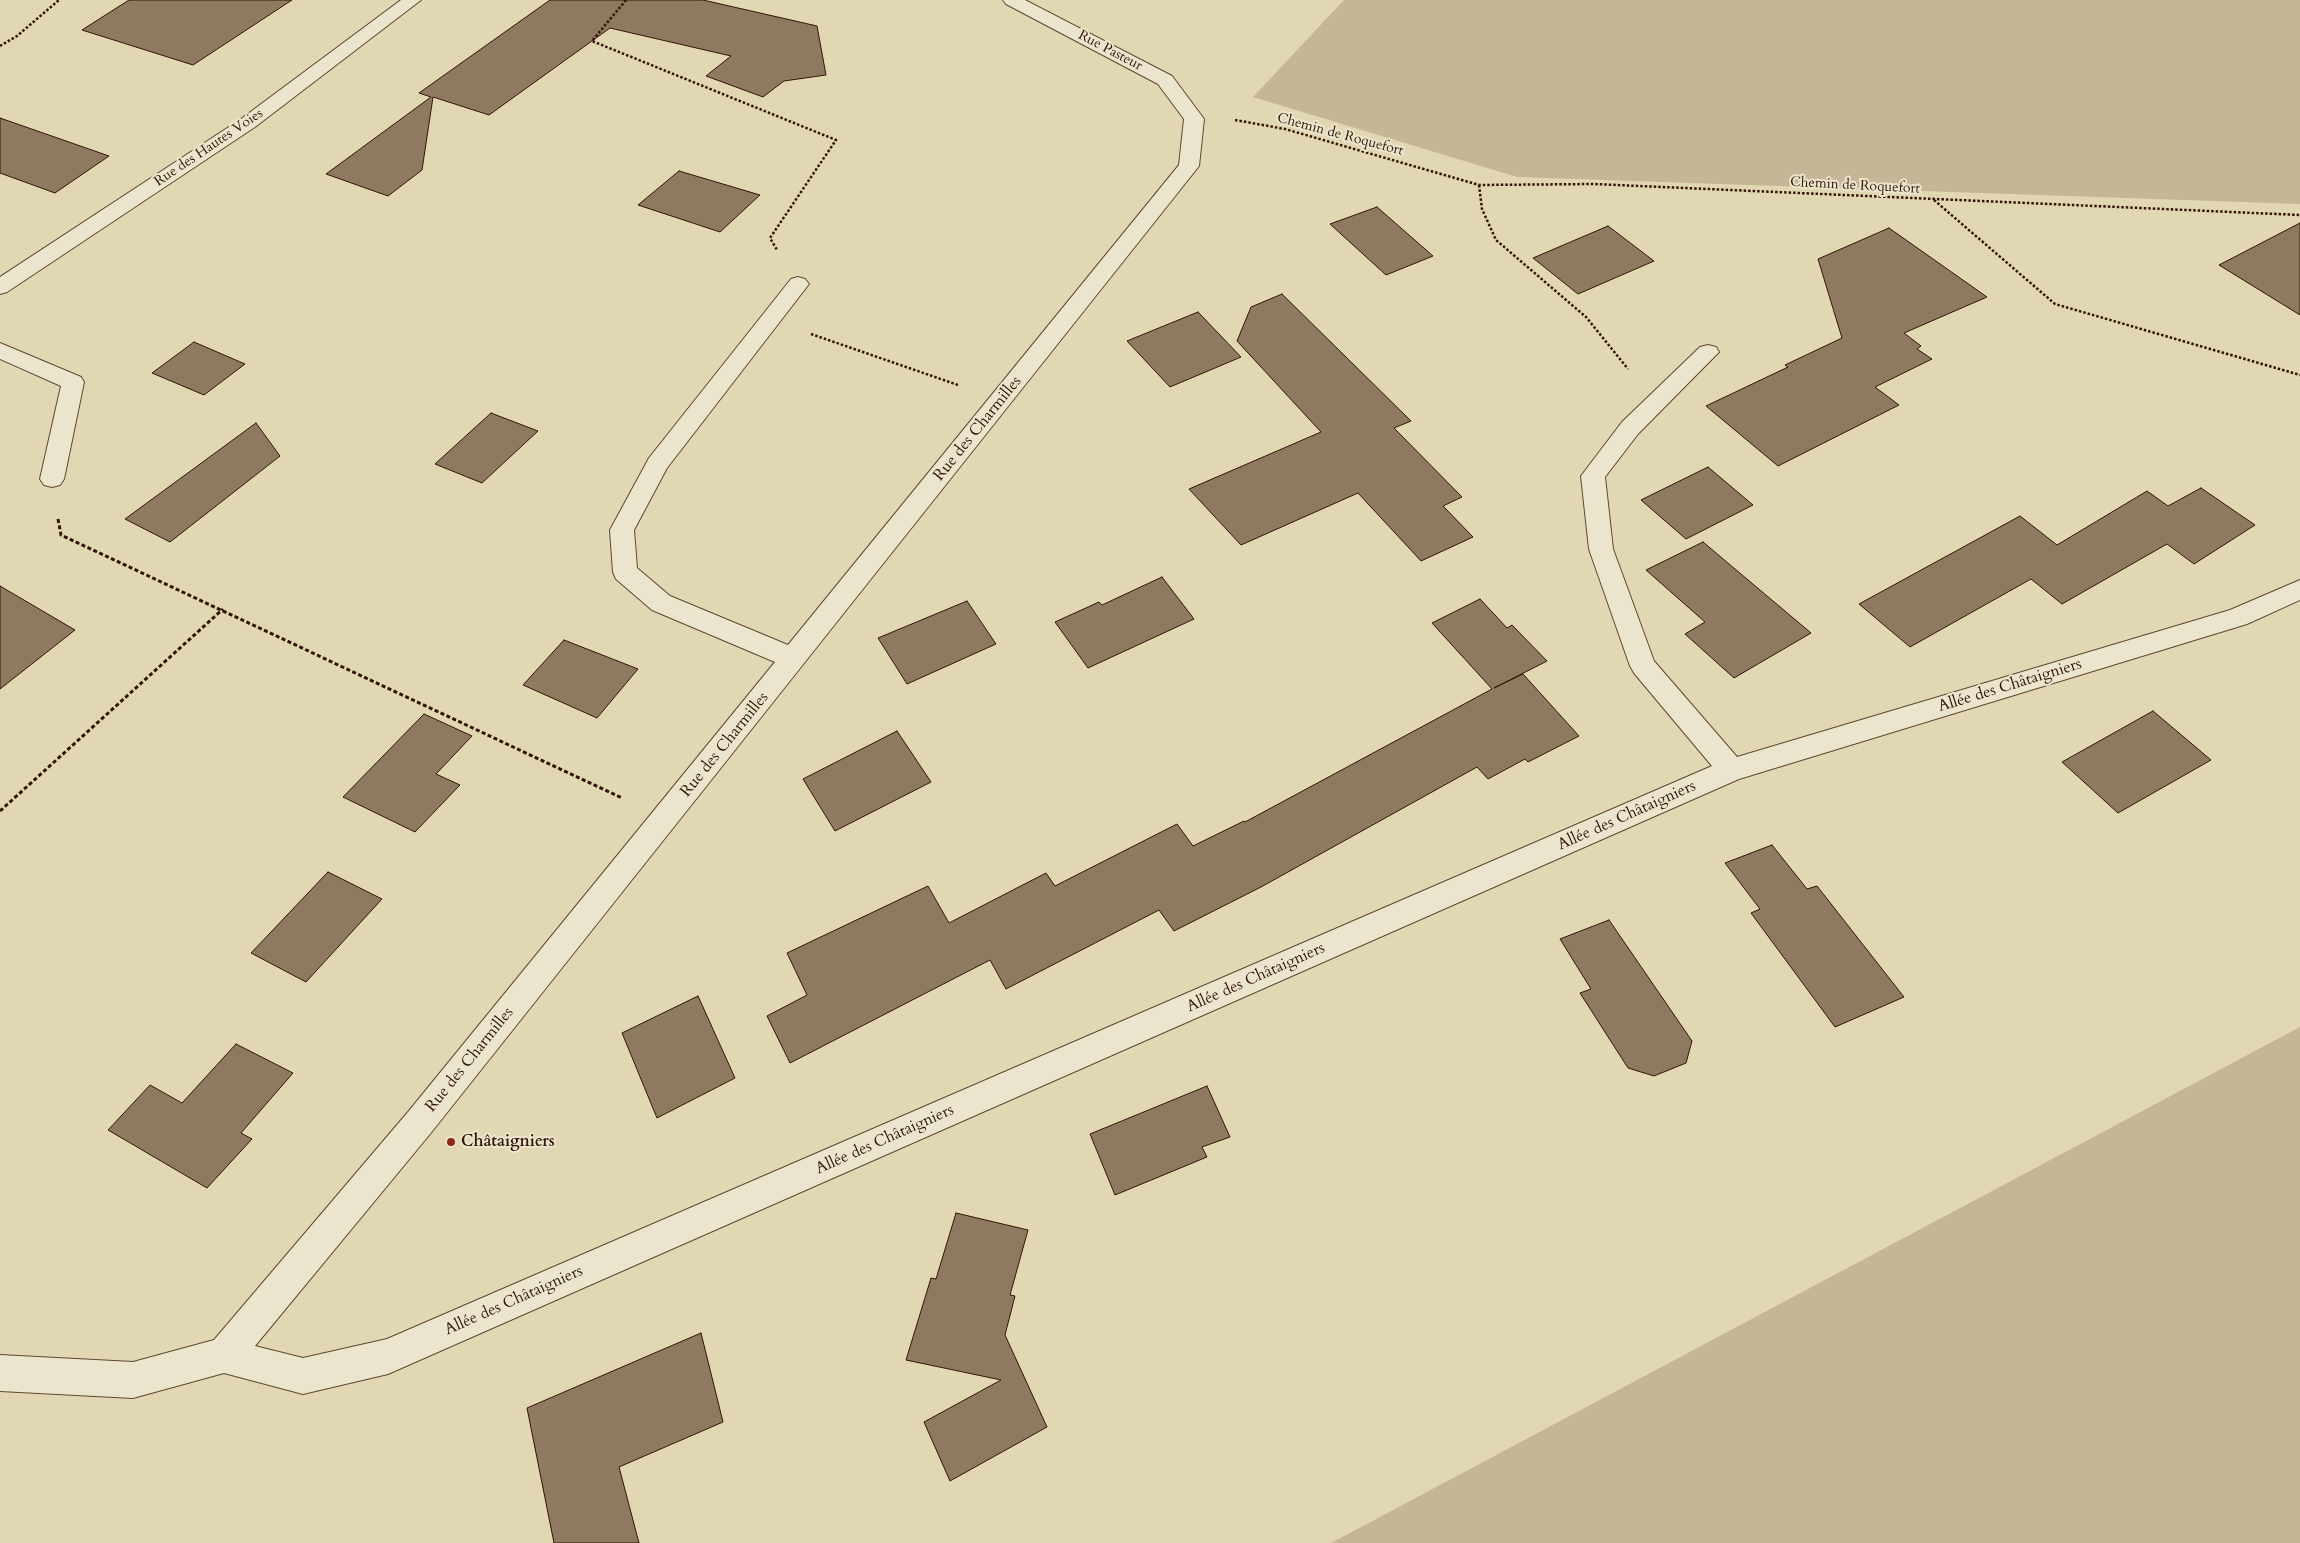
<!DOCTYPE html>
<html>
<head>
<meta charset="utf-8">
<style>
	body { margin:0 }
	canvas { display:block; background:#e2d7b3 }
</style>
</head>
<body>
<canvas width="2300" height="1543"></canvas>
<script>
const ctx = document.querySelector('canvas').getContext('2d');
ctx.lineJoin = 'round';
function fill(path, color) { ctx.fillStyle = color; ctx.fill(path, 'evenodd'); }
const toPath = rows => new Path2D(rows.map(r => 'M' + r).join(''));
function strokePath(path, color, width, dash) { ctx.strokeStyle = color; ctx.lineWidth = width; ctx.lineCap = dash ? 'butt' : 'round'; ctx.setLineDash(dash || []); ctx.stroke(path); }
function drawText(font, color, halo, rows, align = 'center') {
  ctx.font = font + ' Cardo,serif'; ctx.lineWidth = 4; ctx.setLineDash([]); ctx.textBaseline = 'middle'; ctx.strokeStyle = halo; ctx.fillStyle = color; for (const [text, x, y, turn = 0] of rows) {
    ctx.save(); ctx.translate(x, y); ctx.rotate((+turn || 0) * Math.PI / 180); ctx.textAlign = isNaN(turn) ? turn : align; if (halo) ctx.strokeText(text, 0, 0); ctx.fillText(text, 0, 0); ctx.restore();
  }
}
const green = toPath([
	[1344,0,2300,0,2300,204,1517,177,1253,97],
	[2300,1027,2300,1543,1331,1543]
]);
const building = toPath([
	[129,0,292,0,193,65,82,30,129,0],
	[550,0,703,0,817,26,826,75,784,81,763,97,706,76,731,56,610,28,489,115,433,97,422,170,388,196,326,174,431,97,419,93,550,0],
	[0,118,109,156,55,193,0,173,0,118],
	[679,171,760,195,720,232,638,205,679,171],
	[1377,207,1433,256,1386,275,1330,224,1377,207],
	[2300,223,2300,315,2219,265,2300,223],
	[1608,226,1654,261,1578,294,1533,258,1608,226],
	[1889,228,1987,297,1904,333,1921,346,1917,349,1932,359,1875,387,1899,405,1778,466,1706,406,1788,367,1785,365,1842,338,1818,259,1889,228],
	[1282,294,1411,421,1394,428,1462,497,1443,506,1473,537,1421,561,1358,493,1241,545,1189,489,1321,432,1237,341,1251,307,1282,294],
	[1198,312,1241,357,1170,387,1127,341,1198,312],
	[194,342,245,364,204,395,152,373,194,342],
	[491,413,538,431,482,483,435,464,491,413],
	[256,423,280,456,170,542,125,519,256,423],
	[1708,467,1753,505,1686,539,1641,500,1708,467],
	[2201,488,2255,525,2194,564,2167,544,2062,604,2031,579,1910,647,1859,604,2020,516,2057,545,2147,491,2168,506,2201,488],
	[1703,542,1811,633,1734,678,1685,634,1705,622,1646,570,1703,542],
	[1162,577,1194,619,1088,668,1055,622,1099,602,1102,605,1162,577],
	[0,586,75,630,0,689,0,586],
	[1480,599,1507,628,1512,625,1547,661,1494,688,1523,674,1579,736,1528,762,1525,759,1488,779,1477,767,1261,887,1174,931,1159,910,1006,989,990,960,790,1063,767,1016,807,995,787,953,928,886,949,923,1046,873,1055,886,1177,824,1193,846,1244,821,1245,822,1492,689,1432,623,1480,599],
	[967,601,996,644,907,684,878,638,967,601],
	[564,640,638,669,597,718,523,685,564,640],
	[2153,711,2211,760,2118,813,2062,762,2153,711],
	[424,714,472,736,436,774,460,785,415,832,343,797,424,714],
	[897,731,931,782,835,831,803,779,897,731],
	[1772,845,1807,889,1817,886,1904,997,1835,1027,1751,913,1760,909,1725,863,1772,845],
	[328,872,382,899,306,982,251,953,328,872],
	[1609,920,1692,1041,1686,1063,1654,1076,1628,1068,1580,993,1591,989,1560,939,1609,920],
	[698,996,735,1078,657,1118,622,1033,698,996],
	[236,1044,293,1073,241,1133,252,1139,207,1188,108,1130,150,1085,182,1103,236,1044],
	[1207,1086,1230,1137,1202,1147,1207,1157,1115,1195,1090,1134,1207,1086],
	[956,1213,1028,1230,1010,1295,1015,1296,1005,1335,1047,1427,950,1481,924,1422,1001,1380,906,1360,931,1278,936,1279,956,1213],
	[701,1333,723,1422,619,1467,639,1543,554,1543,527,1408,701,1333]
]);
const pathFar1 = toPath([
	[626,0,592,41,836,140,770,238,777,250],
	[0,46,17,36,59,0],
	[1235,120,1285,129,1479,185,1594,184,2300,215],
	[1479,185,1482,209,1496,240,1586,317,1628,369],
	[1934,200,2055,304,2300,375],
	[811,334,958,385]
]);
const path = toPath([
	[58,519,61,535,622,798],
	[0,811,223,609]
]);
const street = toPath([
	[401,0,421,0,255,127,7,292,0,294,0,277,241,119,401,0],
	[1003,0,1025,0,1172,76,1204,119,1199,166,430,1134,255,1346,303,1358,387,1339,1712,766,1634,673,1630,666,1589,549,1581,476,1622,422,1700,347,1708,345,1716,347,1719,352,1638,434,1605,477,1613,549,1654,661,1737,757,2230,610,2300,580,2300,600,2247,624,1739,779,388,1374,303,1394,224,1373,133,1398,0,1391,0,1355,133,1362,214,1340,408,1112,775,662,652,610,616,579,613,572,610,530,649,458,791,279,798,277,805,279,809,284,667,468,634,530,637,568,670,596,788,645,1179,165,1184,119,1158,84,1006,4,1003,0],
	[0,343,81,377,84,382,64,479,60,485,52,487,44,485,40,479,61,386,0,359,0,343]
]);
const markers = [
	[451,1142,5,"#8f2418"]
];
const farStreetnames = [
	["Rue Pasteur",1110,51,28],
	["Chemin de Roquefort",1340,135,15],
	["Rue des Hautes Voies",209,148,-34],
	["Chemin de Roquefort",1855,186,3]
];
const streetNames = [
	["Rue des Charmilles",978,429,-51],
	["Allée des Châtaigniers",2010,686,-17],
	["Rue des Charmilles",725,745,-51],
	["Allée des Châtaigniers",1627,816,-24],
	["Allée des Châtaigniers",1256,978,-24],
	["Rue des Charmilles",470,1060,-51],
	["Allée des Châtaigniers",885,1140,-24],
	["Allée des Châtaigniers",514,1301,-24]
];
const poiNames = [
	["Châtaigniers",461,1142]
];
fill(green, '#c4b696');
fill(building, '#8e7a60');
strokePath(building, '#321506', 1);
strokePath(street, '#5e4631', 2);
strokePath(pathFar1, '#321506', 2.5, [2.5, 2]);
strokePath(path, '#321506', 3, [4, 2.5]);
fill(street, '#ece5ce');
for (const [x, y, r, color] of markers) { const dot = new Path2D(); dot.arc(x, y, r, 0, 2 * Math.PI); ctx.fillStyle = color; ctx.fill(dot); strokePath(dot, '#ece5ce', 2); }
drawText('14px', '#321506', '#ece5ce', farStreetnames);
drawText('16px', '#321506', '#ece5ce', streetNames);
drawText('bold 16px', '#321506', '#ece5ce', poiNames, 'left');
</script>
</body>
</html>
